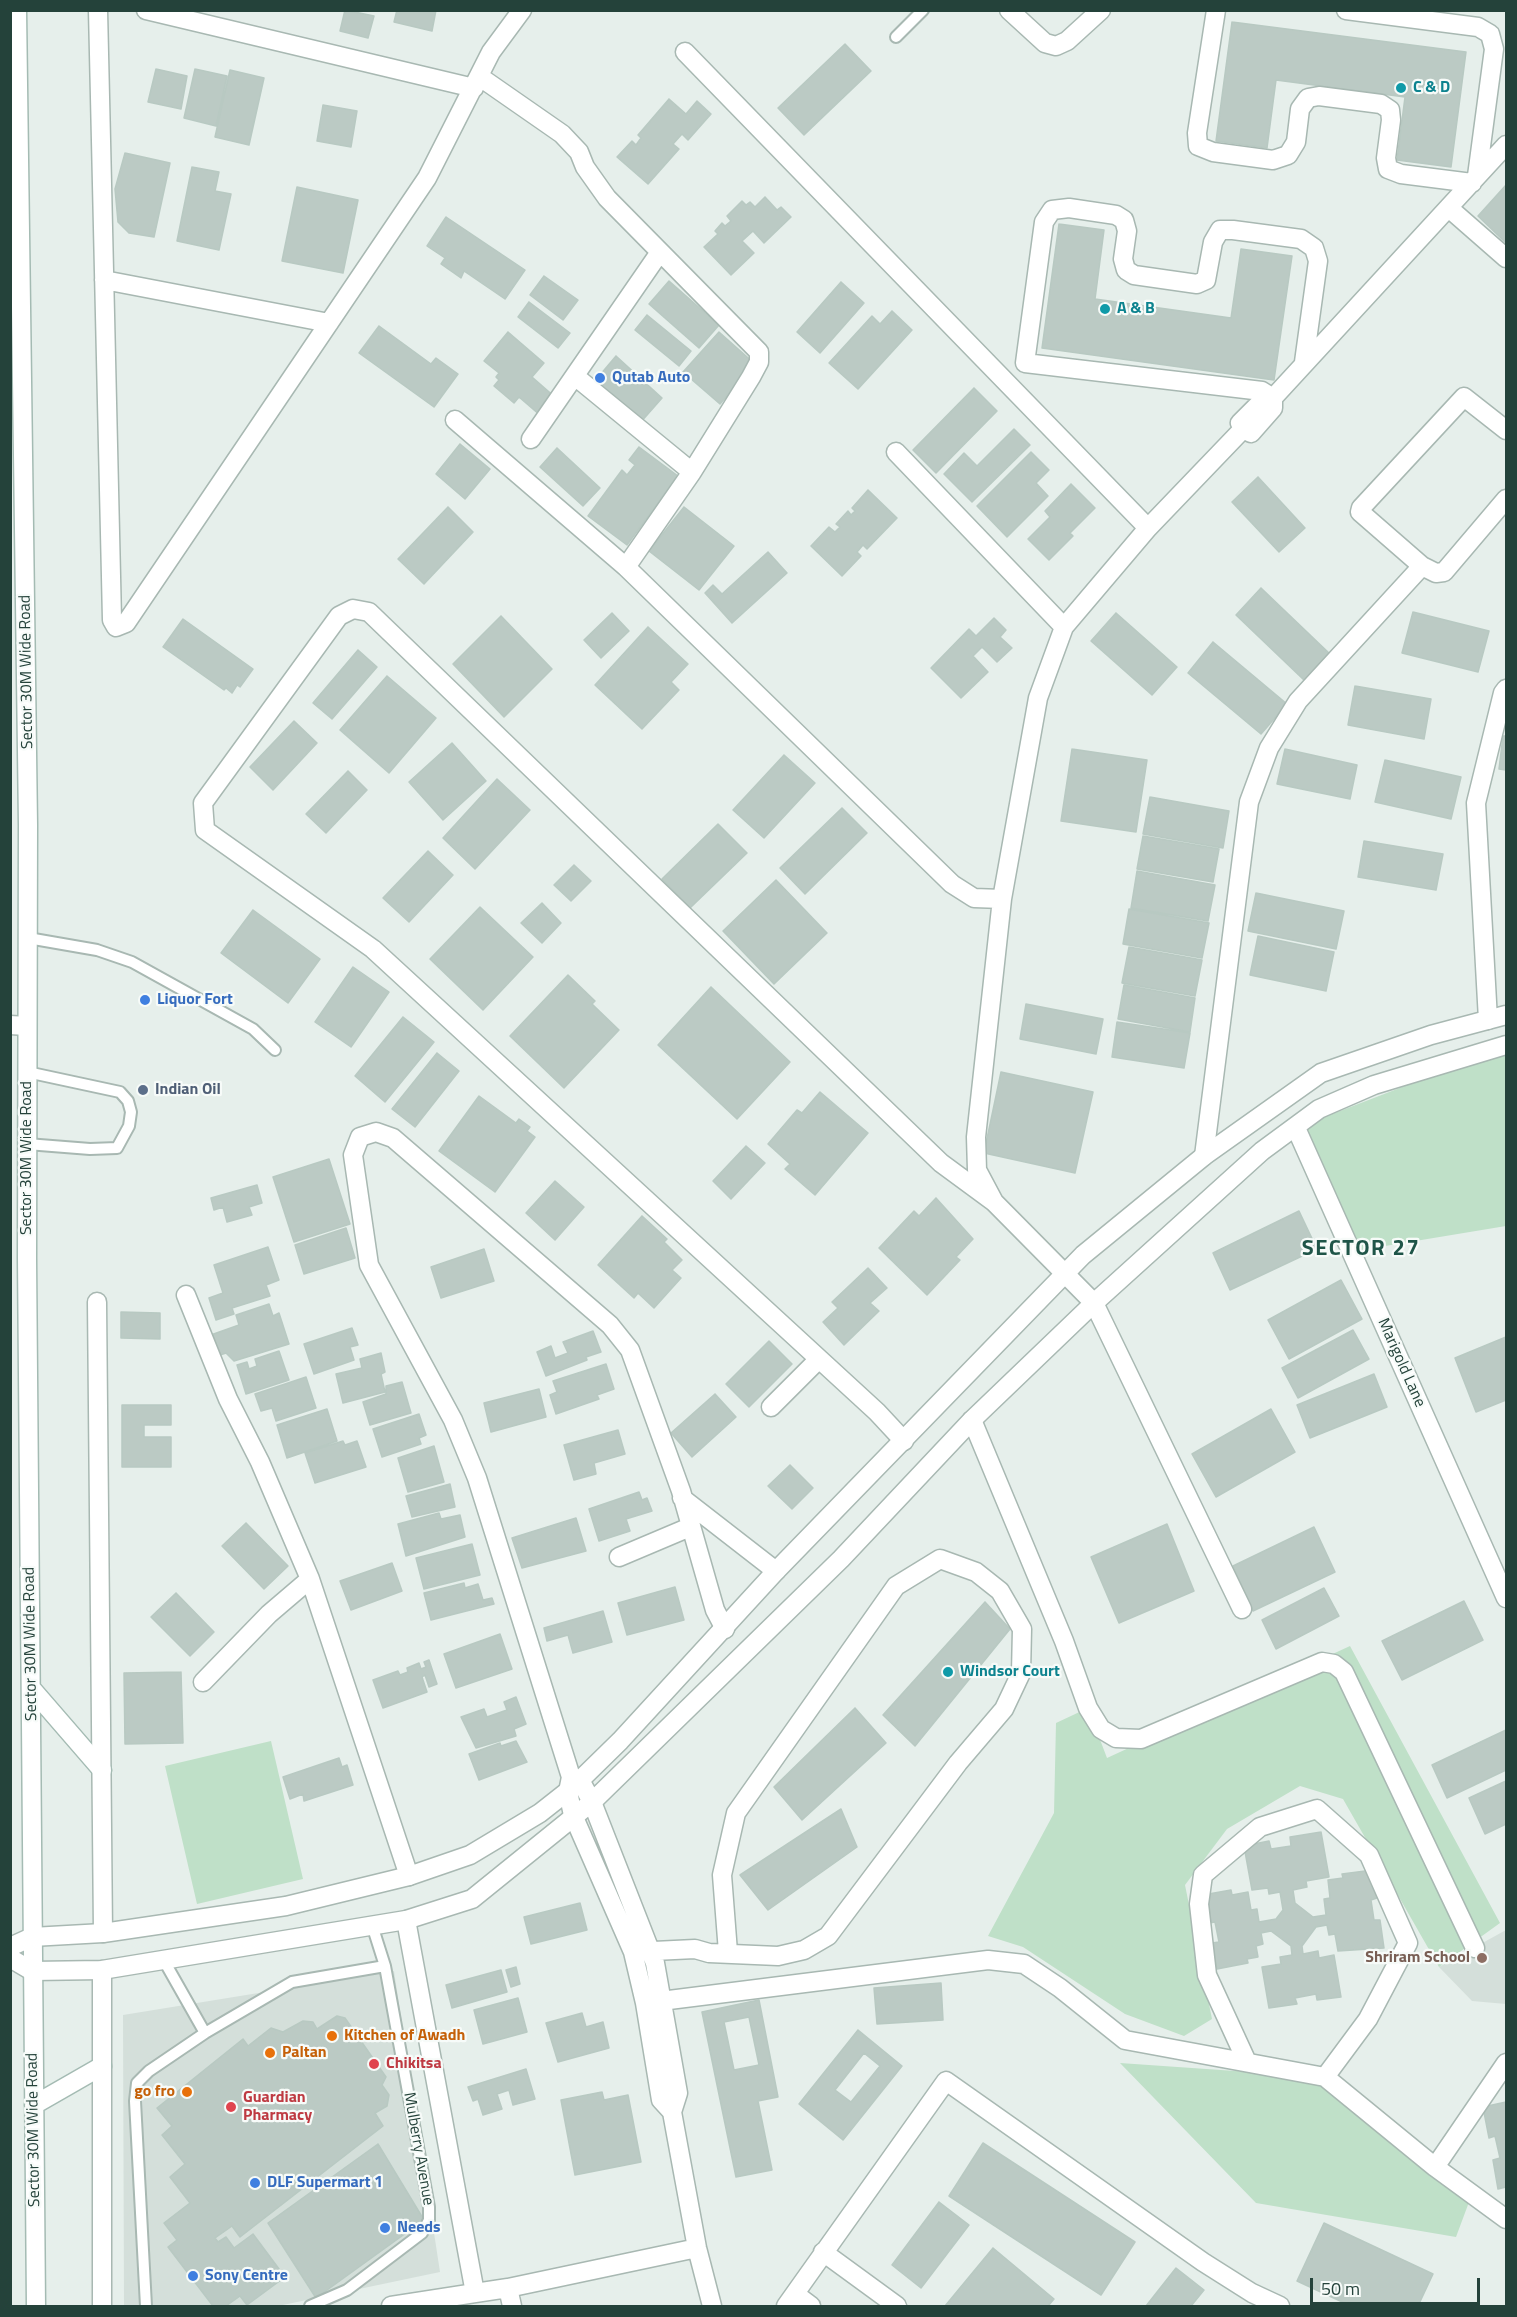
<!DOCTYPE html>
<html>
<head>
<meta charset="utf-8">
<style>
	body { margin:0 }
	#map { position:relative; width:1517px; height:2317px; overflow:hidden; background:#e6efeb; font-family:"Titillium Web",sans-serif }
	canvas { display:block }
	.frame { position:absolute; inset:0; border:12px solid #24423a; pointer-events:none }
	.scale { position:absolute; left:1310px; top:2278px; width:170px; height:27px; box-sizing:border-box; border:3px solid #24423a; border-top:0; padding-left:8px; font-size:18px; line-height:21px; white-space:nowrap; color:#24423a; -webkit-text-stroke:4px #f7fbf9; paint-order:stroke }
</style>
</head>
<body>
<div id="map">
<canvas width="1517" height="2317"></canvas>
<div class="frame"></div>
<div class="scale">50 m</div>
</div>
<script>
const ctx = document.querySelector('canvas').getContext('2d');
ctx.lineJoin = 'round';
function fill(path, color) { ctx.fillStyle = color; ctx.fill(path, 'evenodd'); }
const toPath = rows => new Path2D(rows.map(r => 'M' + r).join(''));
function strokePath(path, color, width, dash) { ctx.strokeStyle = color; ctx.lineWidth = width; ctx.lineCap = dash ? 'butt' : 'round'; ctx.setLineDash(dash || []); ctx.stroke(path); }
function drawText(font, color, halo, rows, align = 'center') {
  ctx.font = font + ' "Titillium Web",sans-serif'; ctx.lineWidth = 4.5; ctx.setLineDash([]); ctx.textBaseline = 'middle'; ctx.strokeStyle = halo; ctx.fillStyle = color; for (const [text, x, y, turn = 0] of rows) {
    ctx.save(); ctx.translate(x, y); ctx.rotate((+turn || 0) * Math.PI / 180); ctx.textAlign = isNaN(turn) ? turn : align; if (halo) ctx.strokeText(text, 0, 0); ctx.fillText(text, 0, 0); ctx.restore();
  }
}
const built = toPath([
	[1506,1930,1506,2004,1472,2001,1439,1967],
	[394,1971,440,2272,278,2306,124,2306,123,2015]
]);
const green = toPath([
	[1506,1047,1506,1226,1361,1250,1296,1128],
	[1350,1646,1500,1923,1439,1967,1343,1799,1300,1786,1227,1829,1185,1885,1212,2019,1184,2036,1125,2014,1023,1947,988,1936,1054,1813,1056,1723,1088,1708,1107,1758],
	[271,1741,303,1879,197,1904,165,1766],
	[1120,2063,1307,2076,1472,2194,1456,2237,1256,2203]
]);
const building = toPath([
	[345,10,374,16,368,38,340,31,345,10],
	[397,10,436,10,432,31,394,22,397,10],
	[1232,22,1466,52,1451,167,1397,160,1405,97,1276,80,1267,148,1216,141,1232,22],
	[845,44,871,71,804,135,778,108,845,44],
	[156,69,187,76,181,109,148,102,156,69],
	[195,69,227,76,216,126,184,118,195,69],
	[230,70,264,78,249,145,215,137,230,70],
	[669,99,686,114,697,101,711,114,688,140,682,134,673,144,679,149,648,184,617,157,632,141,636,145,641,138,638,135,669,99],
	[323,105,357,111,351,147,317,141,323,105],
	[125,153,170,163,154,237,129,233,118,222,115,189,125,153],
	[192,167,219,172,215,191,231,194,219,250,177,241,192,167],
	[1506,185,1506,243,1478,216,1506,185],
	[297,187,358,200,343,273,282,261,297,187],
	[765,197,777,210,781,207,791,217,764,243,753,231,742,241,754,253,731,275,704,247,718,234,715,231,722,223,725,226,731,221,727,216,742,201,746,205,750,202,755,207,765,197],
	[446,217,525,270,505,299,464,271,461,278,441,264,445,258,427,246,446,217],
	[1059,224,1104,230,1095,299,1231,318,1241,249,1292,256,1274,380,1042,348,1059,224],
	[544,276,578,300,563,320,530,295,544,276],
	[669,281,719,325,699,348,649,304,669,281],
	[841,282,864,303,820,353,797,332,841,282],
	[529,302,570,333,558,348,518,317,529,302],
	[892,311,912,330,858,389,829,363,872,316,880,324,892,311],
	[647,315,691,351,679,366,635,330,647,315],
	[379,326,431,364,436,358,458,374,434,407,359,353,379,326],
	[508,332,544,363,532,377,556,398,541,416,519,397,514,403,494,386,499,380,496,377,499,373,484,361,508,332],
	[719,332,755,364,720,404,683,372,719,332],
	[616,356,662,398,640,423,594,382,616,356],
	[974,388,997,411,936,473,913,450,974,388],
	[1014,429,1030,445,972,502,944,474,964,453,977,466,1014,429],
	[460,444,490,469,465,499,436,474,460,444],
	[639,447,678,476,627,545,588,516,622,470,627,475,635,465,629,460,639,447],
	[557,448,600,488,583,506,540,467,557,448],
	[1031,452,1049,470,1036,483,1048,496,1007,537,977,506,1031,452],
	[1258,477,1305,528,1279,552,1232,502,1258,477],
	[1071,484,1095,508,1070,533,1073,536,1049,560,1028,539,1050,517,1045,511,1071,484],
	[868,490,897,518,867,549,863,545,857,552,861,556,842,576,811,546,829,527,835,532,840,527,836,524,848,511,851,515,855,511,852,508,868,490],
	[448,507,473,532,424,584,398,559,448,507],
	[684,507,734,546,699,590,649,551,684,507],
	[768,552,787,573,732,623,705,593,713,585,722,594,768,552],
	[1261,588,1330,654,1305,681,1236,615,1261,588],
	[1413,612,1489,631,1478,672,1402,653,1413,612],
	[612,613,629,631,601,658,584,640,612,613],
	[1116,613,1177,667,1152,695,1091,641,1116,613],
	[501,616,552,669,504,717,453,664,501,616],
	[994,618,1006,630,1000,637,1012,648,997,662,982,647,973,656,988,672,961,698,931,668,969,629,976,636,994,618],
	[183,619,253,669,240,687,237,685,232,693,226,688,224,690,163,647,183,619],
	[648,627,688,664,671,682,679,690,642,729,595,685,648,627],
	[1213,642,1287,704,1261,734,1188,673,1213,642],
	[358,650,377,667,332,719,313,703,358,650],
	[387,676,436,718,389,773,340,730,387,676],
	[1355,686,1431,699,1424,739,1348,725,1355,686],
	[294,721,317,743,273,790,250,767,294,721],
	[1503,736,1506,736,1506,770,1499,769,1503,736],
	[452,743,486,781,443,820,409,782,452,743],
	[1072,749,1147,760,1136,832,1061,821,1072,749],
	[1285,749,1357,765,1350,799,1277,784,1285,749],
	[784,755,815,783,764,838,733,810,784,755],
	[1385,760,1461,777,1451,819,1375,802,1385,760],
	[348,771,367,790,326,833,306,814,348,771],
	[497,779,530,810,475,869,443,838,497,779],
	[1150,797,1229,811,1223,848,1143,834,1150,797],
	[842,808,867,833,805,894,780,868,842,808],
	[718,824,747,853,690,908,662,879,718,824],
	[1143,836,1219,849,1213,882,1137,869,1143,836],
	[1364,841,1443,854,1436,890,1358,877,1364,841],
	[428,851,453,875,409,922,383,898,428,851],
	[574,865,591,881,571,901,554,885,574,865],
	[1137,871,1215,885,1208,921,1131,908,1137,871],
	[776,880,827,933,774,984,723,931,776,880],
	[1256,893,1344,911,1336,949,1248,931,1256,893],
	[542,903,561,923,542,943,521,923,542,903],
	[480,907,533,957,483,1010,430,959,480,907],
	[1129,909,1209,923,1202,958,1123,944,1129,909],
	[253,910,320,959,288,1003,221,953,253,910],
	[1258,936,1334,952,1326,991,1250,975,1258,936],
	[1129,947,1202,960,1195,996,1122,983,1129,947],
	[353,967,389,992,351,1047,315,1022,353,967],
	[568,975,595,1001,592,1004,619,1030,564,1088,510,1036,568,975],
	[1124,985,1195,998,1190,1032,1118,1019,1124,985],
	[711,987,790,1062,737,1119,658,1045,711,987],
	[1026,1004,1103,1019,1096,1054,1020,1039,1026,1004],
	[403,1017,434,1042,385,1102,355,1076,403,1017],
	[1117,1022,1190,1033,1184,1068,1112,1057,1117,1022],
	[437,1053,459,1071,415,1127,392,1109,437,1053],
	[1001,1072,1093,1092,1075,1173,984,1153,1001,1072],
	[820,1092,868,1133,815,1195,785,1169,790,1164,768,1144,797,1110,802,1113,820,1092],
	[479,1096,516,1123,519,1119,530,1127,527,1131,535,1137,495,1192,439,1151,479,1096],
	[746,1146,765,1163,731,1199,713,1181,746,1146],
	[329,1159,350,1224,294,1242,273,1177,329,1159],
	[555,1181,584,1207,555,1240,526,1213,555,1181],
	[257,1185,262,1203,249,1207,252,1215,227,1222,223,1207,214,1210,211,1198,257,1185],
	[936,1198,973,1239,956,1257,960,1260,927,1295,879,1248,914,1211,919,1216,936,1198],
	[1299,1211,1317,1249,1230,1290,1213,1253,1299,1211],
	[642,1216,667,1239,664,1242,682,1260,672,1270,681,1278,654,1308,638,1293,634,1298,598,1265,642,1216],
	[346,1228,355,1258,304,1274,295,1245,346,1228],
	[268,1247,279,1280,266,1285,270,1296,232,1308,234,1314,216,1320,209,1298,223,1293,214,1265,268,1247],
	[484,1249,494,1281,441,1298,431,1267,484,1249],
	[868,1268,887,1288,870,1303,879,1311,844,1345,823,1322,838,1308,832,1302,868,1268],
	[1341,1280,1362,1319,1289,1359,1268,1320,1341,1280],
	[269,1304,273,1316,279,1313,289,1344,234,1361,226,1353,214,1357,208,1336,239,1325,236,1315,269,1304],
	[121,1312,160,1313,160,1339,121,1338,121,1312],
	[352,1328,358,1345,350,1347,354,1360,314,1374,304,1344,352,1328],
	[1353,1330,1369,1359,1298,1398,1282,1368,1353,1330],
	[593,1331,601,1352,586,1357,587,1360,546,1376,537,1352,551,1346,555,1358,568,1353,563,1342,593,1331],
	[1506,1337,1506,1400,1476,1412,1455,1358,1506,1337],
	[769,1341,792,1364,749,1407,726,1384,769,1341],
	[279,1351,289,1380,246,1394,237,1365,247,1362,249,1369,257,1366,255,1359,279,1351],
	[381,1353,385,1372,381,1374,385,1392,343,1403,336,1374,362,1368,360,1359,381,1353],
	[606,1364,614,1389,597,1395,599,1399,556,1414,550,1395,557,1392,553,1381,606,1364],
	[1374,1374,1387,1407,1310,1438,1297,1405,1374,1374],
	[306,1377,316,1408,276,1421,272,1408,261,1411,255,1394,306,1377],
	[402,1382,411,1413,370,1425,363,1402,386,1394,386,1386,402,1382],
	[539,1389,546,1417,491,1432,484,1403,539,1389],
	[715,1394,736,1417,692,1457,671,1433,715,1394],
	[122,1405,171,1405,171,1425,144,1425,144,1437,171,1437,171,1467,122,1467,122,1405],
	[327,1409,337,1441,287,1458,277,1425,327,1409],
	[1271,1409,1295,1452,1216,1497,1192,1454,1271,1409],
	[419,1414,426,1435,419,1438,421,1444,382,1457,373,1429,419,1414],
	[618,1430,625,1454,594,1463,596,1474,574,1480,564,1445,618,1430],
	[343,1441,345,1445,357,1441,366,1467,315,1483,305,1453,343,1441],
	[434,1446,444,1482,408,1492,398,1458,434,1446],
	[790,1465,813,1488,792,1509,768,1486,790,1465],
	[450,1484,455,1507,412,1517,406,1496,450,1484],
	[639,1492,642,1500,647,1498,652,1511,626,1519,630,1531,599,1541,589,1509,639,1492],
	[439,1513,441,1519,460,1515,465,1537,406,1556,398,1524,439,1513],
	[576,1518,586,1551,522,1568,512,1538,576,1518],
	[246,1523,288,1566,264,1589,222,1546,246,1523],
	[1167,1524,1194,1591,1119,1623,1091,1557,1167,1524],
	[1314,1527,1335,1572,1253,1611,1233,1566,1314,1527],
	[472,1544,480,1575,424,1589,416,1558,472,1544],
	[392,1563,402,1591,351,1610,340,1581,392,1563],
	[464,1583,465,1588,478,1584,483,1600,492,1598,494,1604,431,1620,424,1593,464,1583],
	[675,1587,684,1620,627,1635,618,1603,675,1587],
	[1324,1588,1339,1616,1276,1649,1262,1620,1324,1588],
	[176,1593,214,1632,190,1656,151,1617,176,1593],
	[1464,1601,1483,1640,1402,1680,1382,1641,1464,1601],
	[985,1602,1010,1629,915,1746,883,1715,985,1602],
	[603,1611,612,1642,573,1653,568,1635,547,1641,544,1628,603,1611],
	[500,1634,512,1669,456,1688,444,1654,500,1634],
	[429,1660,437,1684,429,1687,425,1675,422,1677,427,1692,383,1708,373,1680,398,1671,400,1675,408,1672,407,1668,419,1663,421,1669,426,1667,424,1662,429,1660],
	[181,1672,183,1743,125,1744,124,1673,181,1672],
	[516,1697,526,1724,514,1729,516,1736,476,1748,461,1717,484,1709,487,1717,507,1710,504,1702,516,1697],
	[855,1708,886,1743,802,1820,774,1787,855,1708],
	[1506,1730,1506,1770,1447,1798,1432,1765,1506,1730],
	[516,1741,527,1762,479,1780,469,1754,500,1743,501,1746,516,1741],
	[339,1758,342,1767,347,1765,353,1785,304,1801,303,1794,290,1799,283,1777,339,1758],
	[1506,1781,1506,1824,1485,1834,1469,1798,1506,1781],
	[841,1809,857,1847,768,1910,740,1875,841,1809],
	[1321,1832,1329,1877,1306,1881,1307,1887,1293,1890,1295,1903,1313,1917,1326,1915,1324,1899,1330,1898,1328,1880,1343,1878,1342,1874,1373,1870,1377,1898,1371,1900,1374,1920,1380,1920,1384,1948,1338,1951,1335,1934,1329,1935,1327,1925,1316,1927,1302,1946,1303,1954,1318,1951,1319,1958,1334,1955,1341,1997,1317,2000,1316,1994,1295,1998,1297,2004,1269,2008,1262,1967,1281,1964,1280,1957,1292,1955,1291,1946,1271,1931,1261,1933,1263,1944,1256,1946,1258,1957,1247,1959,1248,1963,1217,1969,1212,1943,1219,1942,1215,1922,1209,1923,1203,1895,1231,1890,1232,1895,1248,1892,1251,1910,1257,1909,1259,1922,1276,1919,1283,1910,1280,1892,1269,1894,1268,1888,1252,1890,1244,1846,1269,1841,1271,1849,1291,1846,1290,1837,1321,1832],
	[580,1903,587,1930,531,1944,524,1917,580,1903],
	[516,1967,520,1984,511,1987,506,1970,516,1967],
	[501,1970,507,1992,452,2008,446,1985,501,1970],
	[941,1983,943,2020,877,2024,874,1988,941,1983],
	[518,1998,527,2032,483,2044,474,2010,518,1998],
	[759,2000,778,2097,758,2101,772,2170,736,2177,702,2012,759,2000],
	[749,2017,759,2065,734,2070,724,2022,749,2017],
	[582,2013,586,2027,603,2022,609,2048,558,2062,546,2023,582,2013],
	[337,2016,345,2018,386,2077,382,2085,389,2095,387,2106,375,2113,383,2126,240,2237,232,2226,215,2238,218,2242,226,2237,234,2248,253,2234,285,2277,247,2305,240,2296,226,2306,213,2306,168,2247,177,2240,164,2223,190,2203,170,2177,185,2164,162,2135,172,2126,157,2108,243,2039,248,2046,271,2028,283,2032,303,2021,313,2022,317,2029,337,2016],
	[858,2030,902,2066,843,2140,799,2104,858,2030],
	[864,2053,880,2066,851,2102,835,2090,864,2053],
	[526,2069,535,2099,513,2105,509,2090,497,2094,502,2109,483,2115,478,2099,473,2101,468,2087,526,2069],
	[602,2092,604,2100,628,2095,641,2162,575,2175,561,2100,602,2092],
	[1506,2102,1506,2187,1498,2189,1493,2160,1500,2158,1495,2136,1489,2138,1483,2107,1506,2102],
	[983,2143,1135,2242,1101,2295,949,2196,983,2143],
	[378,2144,424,2220,316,2298,268,2223,378,2144],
	[939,2202,969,2225,921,2288,892,2265,939,2202],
	[1324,2223,1433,2274,1418,2306,1351,2306,1297,2281,1324,2223],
	[993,2248,1054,2299,1048,2306,945,2306,993,2248],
	[1176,2268,1204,2290,1191,2306,1146,2306,1176,2268]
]);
const service = toPath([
	[896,37,923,10],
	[28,938,97,950,132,962,253,1029,275,1050],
	[27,1144,90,1149,117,1148,129,1126,131,1112,128,1101,120,1092,27,1072],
	[163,1959,205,2033],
	[146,2306,135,2101,137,2083,149,2071,205,2033,292,1982,385,1966],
	[310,2306,347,2290,422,2233,429,2220,429,2207,385,1966,372,1925]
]);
const minor = toPath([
	[98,10,112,620,116,627,126,623,427,178,491,52,522,10],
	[146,10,474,88],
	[1009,10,1045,43,1056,46,1067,41,1101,10],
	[1216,10,1197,133,1198,146,1213,152,1273,160,1288,155,1296,142,1300,109,1308,98,1319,96,1381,104,1390,110,1391,120,1386,158,1388,169,1401,174,1472,183],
	[1346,10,1478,27,1490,34,1494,49,1477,176],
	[685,52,1148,528],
	[480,77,562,134,579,152,585,167,607,198,759,352,759,362,751,377,692,472],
	[1450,209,1506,258],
	[104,280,329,323],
	[576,377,692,472,626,567],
	[1273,398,1262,391,1025,363,1044,222,1052,210,1069,208,1116,215,1124,220,1127,231,1123,259,1126,270,1134,275,1197,284,1206,280,1213,242,1220,230,1233,230,1301,239,1314,248,1318,261,1304,362],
	[1273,398,1273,408,1251,433,1243,429,1240,423,1263,400,1273,398,1506,145],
	[455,420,626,567,952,884,974,898,1002,899],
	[1506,430,1464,397,1361,508,1360,512,1422,566,1436,573,1444,572,1506,499],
	[531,439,660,252],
	[896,452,1064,627],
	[1488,1020,1476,803,1503,693,1506,689],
	[10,1025,27,1026],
	[1296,1128,1506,1598],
	[1204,1156,1249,802,1269,748,1298,701,1422,566],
	[186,1295,228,1399,260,1462,310,1579,409,1876],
	[97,1302,103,1933],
	[771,1407,819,1359],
	[972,1420,1064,1641,1088,1708,1101,1729,1116,1738,1141,1739,1322,1662,1334,1664,1344,1672,1475,1948],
	[904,1441,877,1412,373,949,205,830,203,803,339,616,353,609,369,612,941,1163,994,1202],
	[682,1498,776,1571],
	[619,1557,690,1527],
	[1242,1609,1094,1303,994,1202,977,1170,976,1137,1002,899,1038,698,1064,627,1148,528,1243,429],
	[203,1682,269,1614,310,1579],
	[571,1777,580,1780,592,1802,655,1963,678,2093,672,2112,697,2248,712,2306],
	[406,1920,475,2293,508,2288,697,2248],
	[633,1952,695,1949,709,1953,778,1956,804,1950,828,1936,958,1763,1004,1709,1021,1673,1022,1629,1000,1591,976,1572,940,1559,896,1586,736,1813,722,1875,728,1952],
	[102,1970,102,2306],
	[645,2003,988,1960,1024,1964,1060,1988,1125,2040,1325,2077,1435,2167,1506,2219],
	[1247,2062,1207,1975,1199,1904,1203,1875,1260,1827,1317,1809,1369,1855,1408,1943,1368,2019,1325,2077],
	[672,2112,661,2100,645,2003,633,1952,573,1815,568,1792,571,1777,477,1478,453,1420,369,1265,353,1155,360,1137,376,1132,393,1138,610,1325,630,1350,681,1491,715,1610,725,1629],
	[1435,2167,1506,2063],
	[823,2252,897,2306],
	[508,2288,512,2306],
	[795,2294,811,2306],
	[391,2306,475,2293],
	[786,2306,946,2081,1203,2262,1252,2293,1280,2306]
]);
const tertiary = toPath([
	[10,1947,32,1937,103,1933,286,1906,409,1876,470,1855,540,1813,573,1787,620,1741,776,1571,1083,1255,1204,1156,1321,1073,1431,1035,1506,1015],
	[10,1958,32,1971,102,1970,406,1920,472,1899,592,1802,841,1559,972,1420,1094,1303,1262,1151,1319,1109,1374,1085,1506,1045]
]);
const secondary = toPath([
	[17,10,28,825,27,1258,36,2306],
	[31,1688,102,1770],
	[34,2105,102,2066]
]);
const markers = [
	[1401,88,6,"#0f9aa8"],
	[1105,309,6,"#0f9aa8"],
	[600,378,6,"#3f7fe0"],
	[145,1000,6,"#3f7fe0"],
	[143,1090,6,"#5c6f8a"],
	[948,1672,6,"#0f9aa8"],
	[1482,1958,6,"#8d6e63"],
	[332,2036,6,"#e8710a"],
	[270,2053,6,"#e8710a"],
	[374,2064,6,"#e0444e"],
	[187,2092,6,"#e8710a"],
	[231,2107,6,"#e0444e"],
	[255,2183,6,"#3f7fe0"],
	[385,2228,6,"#3f7fe0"],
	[193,2276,6,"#3f7fe0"]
];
const cultureNames = [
	["C & D",1413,88],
	["A & B",1117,309],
	["Windsor Court",960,1672]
];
const shopNames = [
	["Qutab Auto",612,378],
	["Liquor Fort",157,1000],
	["DLF Supermart 1",267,2183],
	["Needs",397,2228],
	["Sony Centre",205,2276]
];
const streetNames = [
	["Sector 30M Wide Road",27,672,-91],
	["Sector 30M Wide Road",27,1158,-90],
	["Marigold Lane",1401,1363,66],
	["Sector 30M Wide Road",31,1644,-91],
	["Sector 30M Wide Road",34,2130,-91],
	["Mulberry Avenue",418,2149,80]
];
const serviceNames = [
	["Indian Oil",155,1090]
];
const educationNames = [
	["Shriram School",1470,1958]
];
const foodNames = [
	["Kitchen of Awadh",344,2036],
	["Paltan",282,2053],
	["go fro",175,2092,"right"]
];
const healthNames = [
	["Chikitsa",386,2064],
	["Guardian",243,2098],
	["Pharmacy",243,2116]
];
const districtNames = [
	["SECTOR 27",1361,1250]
];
fill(built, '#d4dfda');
fill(green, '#bfe0c8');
fill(building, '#bbcac4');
strokePath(building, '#b8c9c2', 1.5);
strokePath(service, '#a8b8b2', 14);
strokePath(minor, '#a8b8b2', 21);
strokePath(tertiary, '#a8b8b2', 21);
strokePath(secondary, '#a4bbb3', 21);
strokePath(service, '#fff', 10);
strokePath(minor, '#fff', 18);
strokePath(tertiary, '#fff', 18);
strokePath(secondary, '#fff', 18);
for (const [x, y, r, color] of markers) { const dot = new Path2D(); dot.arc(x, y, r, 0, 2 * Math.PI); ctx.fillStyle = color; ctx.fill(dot); strokePath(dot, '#f7fbf9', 2); }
drawText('bold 16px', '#0d838f', '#f7fbf9', cultureNames, 'left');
drawText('bold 16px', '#366cbe', '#f7fbf9', shopNames, 'left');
drawText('16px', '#24423a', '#f7fbf9', streetNames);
drawText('bold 16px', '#4e5e75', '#f7fbf9', serviceNames, 'left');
drawText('bold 16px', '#785e54', '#f7fbf9', educationNames, 'right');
drawText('bold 16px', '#c56008', '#f7fbf9', foodNames, 'left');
drawText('bold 16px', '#be3a42', '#f7fbf9', healthNames, 'left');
ctx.letterSpacing = '1.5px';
drawText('bold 22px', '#1f5548', '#f7fbf9', districtNames);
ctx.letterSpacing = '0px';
</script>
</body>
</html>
